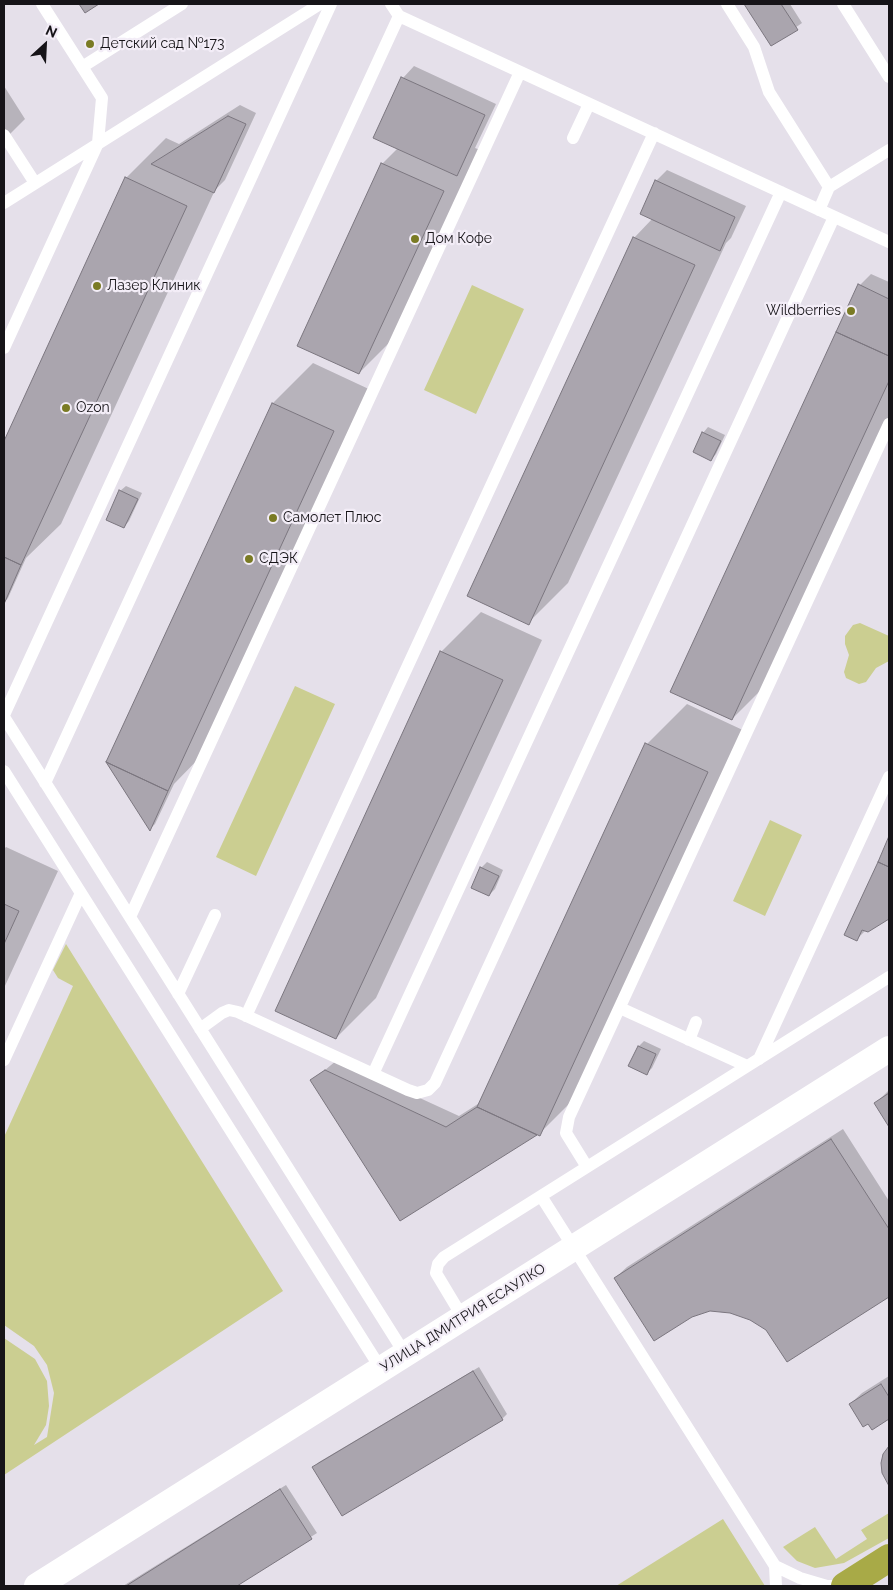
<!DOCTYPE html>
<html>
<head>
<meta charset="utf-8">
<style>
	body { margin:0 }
	#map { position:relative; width:893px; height:1590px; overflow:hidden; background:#e5e0ea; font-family:Raleway,sans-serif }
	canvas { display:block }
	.frame { position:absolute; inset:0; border:5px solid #161418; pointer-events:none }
	.north { position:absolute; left:20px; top:20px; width:50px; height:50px; -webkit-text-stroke:4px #f3edf7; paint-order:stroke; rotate:25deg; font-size:14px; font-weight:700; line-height:20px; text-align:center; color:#161418 }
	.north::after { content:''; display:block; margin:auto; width:18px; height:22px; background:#161418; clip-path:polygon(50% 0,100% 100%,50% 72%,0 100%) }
</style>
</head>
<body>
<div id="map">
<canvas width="893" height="1590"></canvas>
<div class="frame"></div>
<div class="north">N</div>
</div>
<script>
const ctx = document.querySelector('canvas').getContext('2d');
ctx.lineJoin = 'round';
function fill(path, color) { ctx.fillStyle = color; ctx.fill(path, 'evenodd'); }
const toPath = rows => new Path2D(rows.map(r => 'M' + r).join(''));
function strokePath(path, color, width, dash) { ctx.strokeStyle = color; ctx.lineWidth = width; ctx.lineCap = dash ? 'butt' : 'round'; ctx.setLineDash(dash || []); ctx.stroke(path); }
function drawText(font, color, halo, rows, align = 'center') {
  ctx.font = font + ' Raleway,sans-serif'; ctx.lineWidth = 4.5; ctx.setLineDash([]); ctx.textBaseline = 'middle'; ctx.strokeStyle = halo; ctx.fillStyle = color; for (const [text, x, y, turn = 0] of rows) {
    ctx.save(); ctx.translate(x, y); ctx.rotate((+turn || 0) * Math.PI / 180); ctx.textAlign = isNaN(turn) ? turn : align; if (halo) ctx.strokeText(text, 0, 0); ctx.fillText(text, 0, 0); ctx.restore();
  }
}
const green = toPath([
	[472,285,524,309,476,414,424,390],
	[860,623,889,636,889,661,876,668,866,682,859,684,846,678,844,672,849,655,845,644,845,636,853,625],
	[295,686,335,704,256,876,216,857],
	[770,820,802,835,765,916,733,901],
	[66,944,283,1291,4,1475,4,1338,35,1359,47,1381,49,1406,46,1425,34,1445,47,1437,54,1393,47,1365,34,1346,4,1325,4,1137,73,986,58,978,53,970],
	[889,1513,889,1538,844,1563,815,1568,797,1561,783,1547,815,1527,836,1559,867,1539,861,1530],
	[723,1519,765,1586,616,1586]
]);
const shadow = toPath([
	[746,4,790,4,802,23,772,44],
	[414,66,496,104,475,148,483,151,399,333,359,373,298,345,382,164,398,148,375,137,403,78],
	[4,86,25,119,4,140],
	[240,105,256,113,225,180,215,190,61,524,26,558,8,598,4,603,4,443,126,178,166,138,179,144],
	[667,170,746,206,731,238,726,243,568,583,528,623,634,238,653,218,656,181],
	[871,274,889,282,889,425,772,679,732,719,860,285],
	[313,363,373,391,208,749,174,784,155,824,150,829,108,762,273,403],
	[708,427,725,435,716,454,711,460,703,433],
	[126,486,142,493,129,521,124,527,120,491],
	[481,612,542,640,376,998,336,1038,441,652],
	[687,704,747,732,579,1094,539,1134,537,1133,400,1220,312,1081,337,1060,459,1116,481,1102,647,744],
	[889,839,889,917,866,930,857,939,845,934],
	[6,847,58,871,4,988,4,849],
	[487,862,503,870,495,889,489,895,481,868],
	[644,1041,661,1049,652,1068,647,1073,639,1046],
	[889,1090,889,1124,876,1103],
	[843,1129,889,1201,889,1295,787,1360,767,1329,751,1319,615,1278,627,1267],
	[479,1367,507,1414,502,1419,314,1467,319,1462],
	[889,1376,889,1418,872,1428,850,1404,862,1393],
	[286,1485,317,1533,234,1586,123,1586]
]);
const building = toPath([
	[79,4,99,4,85,13,79,4],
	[744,4,781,4,798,30,771,46,744,4],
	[401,77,485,115,457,176,373,138,401,77],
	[228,116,246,124,214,193,151,164,228,116],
	[381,163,444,191,359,374,297,346,381,163],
	[125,177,187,206,21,565,4,557,4,441,125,177],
	[655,180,735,217,720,251,640,214,655,180],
	[633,237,695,265,529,625,467,596,633,237],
	[858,284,889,299,889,356,836,332,858,284],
	[836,332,889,356,889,381,732,720,670,692,836,332],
	[272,403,334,431,168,791,106,762,272,403],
	[702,432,721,441,711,461,693,452,702,432],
	[119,490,138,499,124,528,106,520,119,490],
	[4,557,21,565,4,604,4,557],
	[440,651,503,680,336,1039,275,1011,440,651],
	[645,743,708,772,540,1136,477,1107,645,743],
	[106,762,168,791,150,831,106,762],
	[889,836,889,867,878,862,889,836],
	[878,862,889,867,889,919,868,932,862,930,857,941,844,935,878,862],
	[480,867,499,876,489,896,471,888,480,867],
	[4,904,19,911,4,944,4,904],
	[638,1046,656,1054,647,1075,628,1066,638,1046],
	[325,1070,446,1127,477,1107,537,1135,400,1221,310,1080,325,1070],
	[889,1093,889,1127,874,1103,889,1093],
	[831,1139,889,1229,889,1297,787,1362,766,1330,750,1320,730,1313,710,1311,692,1317,654,1341,614,1278,831,1139],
	[473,1371,503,1420,342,1516,312,1467,473,1371],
	[881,1384,889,1397,889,1419,872,1430,868,1424,863,1427,849,1404,881,1384],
	[889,1446,889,1486,882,1473,881,1463,883,1454,889,1446],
	[280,1489,312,1539,237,1586,126,1586,280,1489]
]);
const service = toPath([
	[391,4,399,16],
	[727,4,754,47,769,92,829,187],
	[843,4,889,77],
	[82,67,182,4],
	[4,135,35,183],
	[573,138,589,104],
	[4,203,320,4],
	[819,210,829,187,889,150],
	[4,348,98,143,102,98,42,4],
	[4,715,331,4],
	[4,717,405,1354],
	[4,771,381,1369],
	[45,783,399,16,889,242],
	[130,917,520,72],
	[178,994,215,915],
	[620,1008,747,1066],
	[246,1016,654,133],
	[200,1029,222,1013,229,1010,238,1012,408,1090,417,1093,428,1090,435,1083,834,217],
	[689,1040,696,1022],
	[759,1059,889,777],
	[4,1060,81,893],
	[373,1074,781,192],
	[587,1167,566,1133,569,1117,889,424],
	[541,1196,775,1566,800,1578,827,1586,846,1586],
	[463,1318,436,1273,438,1264,444,1257,889,977],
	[775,1566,776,1586]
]);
const minor = toPath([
	[37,1586,889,1049]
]);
const trunk = toPath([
	[845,1586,889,1558]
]);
const markers = [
	[90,44,5,"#7a7b24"],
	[415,239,5,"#7a7b24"],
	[97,286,5,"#7a7b24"],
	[851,311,5,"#7a7b24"],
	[66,408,5,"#7a7b24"],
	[273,518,5,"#7a7b24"],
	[249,559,5,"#7a7b24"]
];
const poiNames = [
	["Детский сад №173",100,44],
	["Дом Кофе",425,239],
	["Лазер Клиник",107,286],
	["Wildberries",841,311,"right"],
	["Ozon",76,408],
	["Самолет Плюс",283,518],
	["СДЭК",259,559]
];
const streetNames = [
	["УЛИЦА ДМИТРИЯ ЕСАУЛКО",463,1318,-32]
];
fill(green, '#cbce91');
fill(shadow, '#0003');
fill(building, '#aaa5ae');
strokePath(building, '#7b767f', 1);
strokePath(service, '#fff', 12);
strokePath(minor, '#fff', 26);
strokePath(trunk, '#a8aa47', 28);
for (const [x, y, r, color] of markers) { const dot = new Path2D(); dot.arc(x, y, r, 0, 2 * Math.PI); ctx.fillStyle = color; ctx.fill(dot); strokePath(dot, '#f3edf7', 2); }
drawText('14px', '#161418', '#f3edf7', poiNames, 'left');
drawText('14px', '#161418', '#f3edf7', streetNames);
</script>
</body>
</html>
